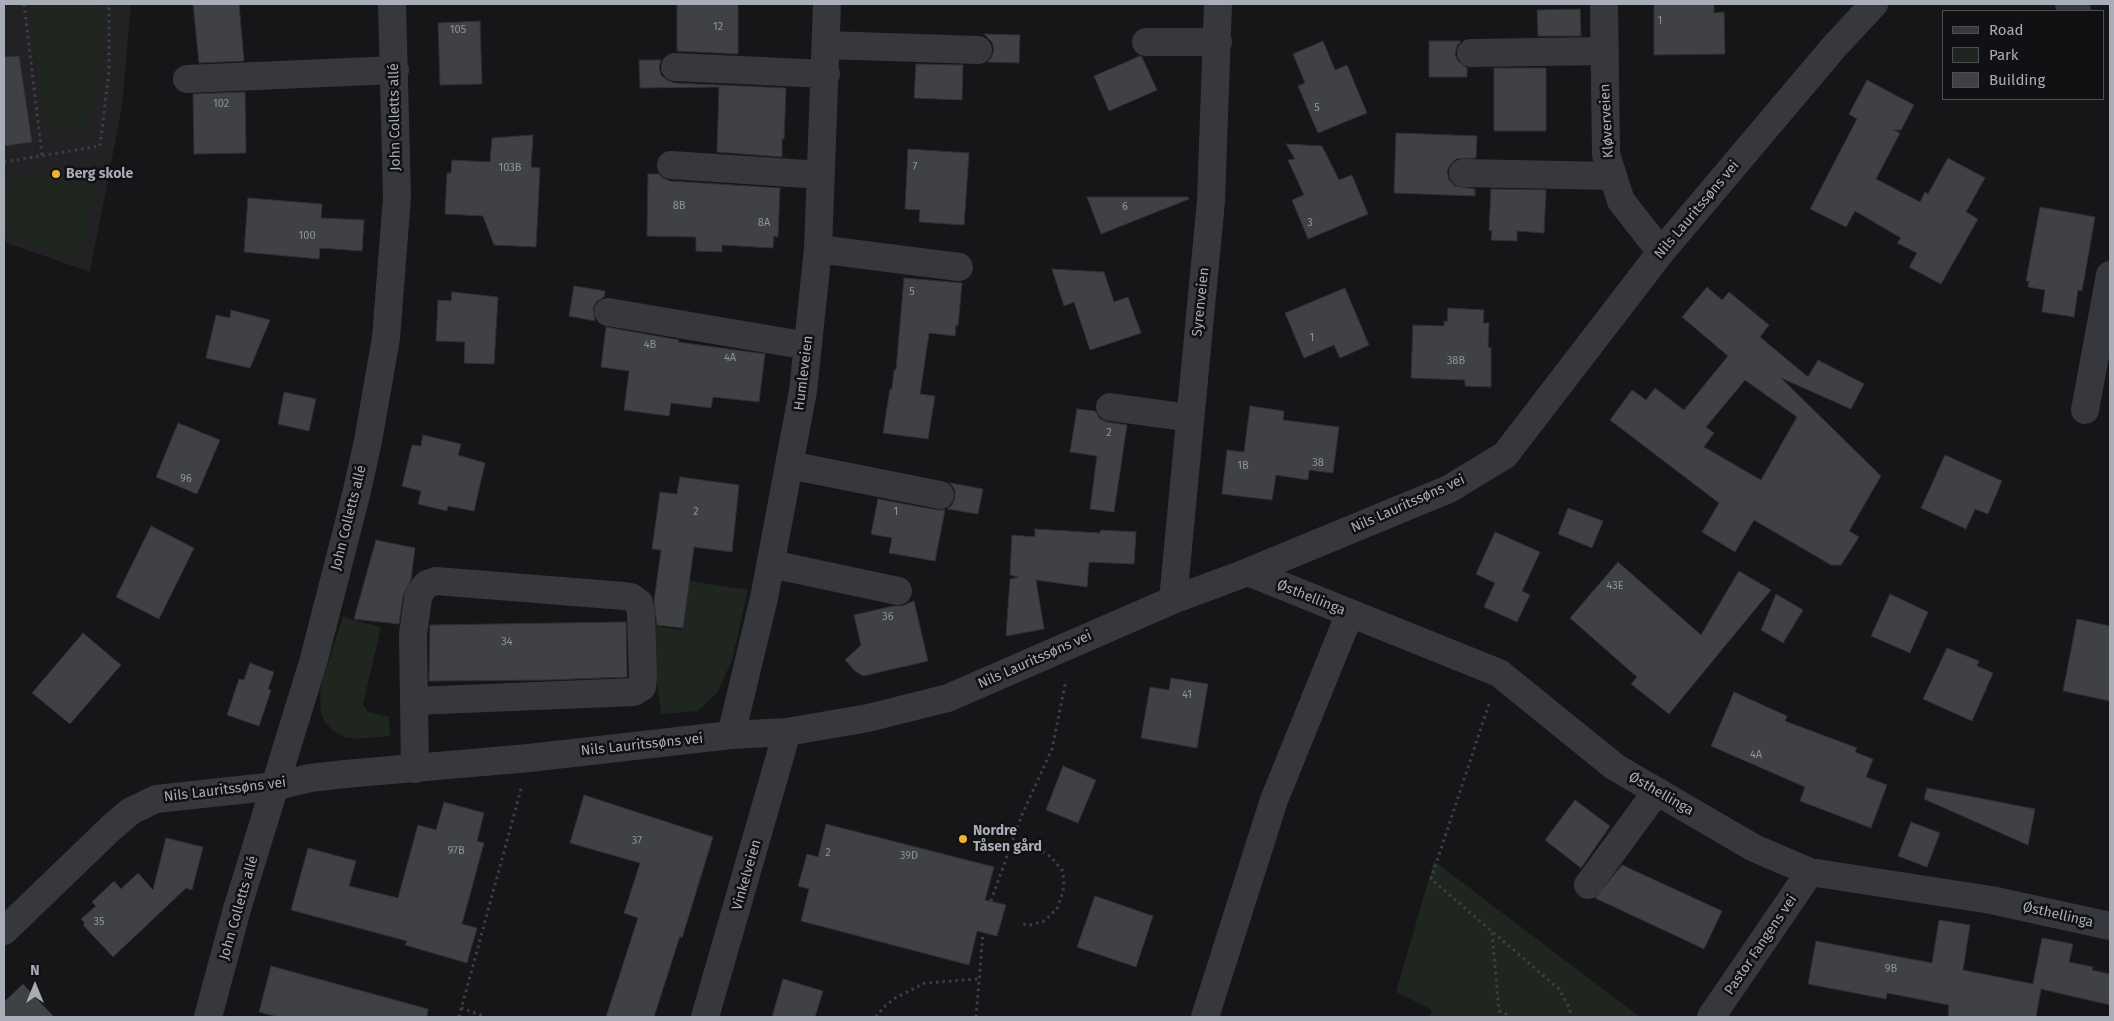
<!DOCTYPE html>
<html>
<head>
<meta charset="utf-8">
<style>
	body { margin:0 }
	#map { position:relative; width:2114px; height:1021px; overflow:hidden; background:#161618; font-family:"Fira Sans",sans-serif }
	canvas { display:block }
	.frame { position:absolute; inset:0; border:5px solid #a8adb8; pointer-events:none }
	.legend { position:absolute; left:1942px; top:10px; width:162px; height:90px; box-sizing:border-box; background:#111113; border:1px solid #4d4f55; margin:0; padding:6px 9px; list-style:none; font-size:15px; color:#a8adb8 }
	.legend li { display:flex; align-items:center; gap:10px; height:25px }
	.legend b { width:25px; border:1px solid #4d4f55 }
	.north { position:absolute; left:10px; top:961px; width:50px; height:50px; -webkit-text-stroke:4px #111113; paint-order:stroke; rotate:0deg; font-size:14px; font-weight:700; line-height:20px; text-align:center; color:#a8adb8 }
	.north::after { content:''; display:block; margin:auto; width:18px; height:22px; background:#a8adb8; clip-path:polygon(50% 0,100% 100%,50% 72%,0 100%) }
</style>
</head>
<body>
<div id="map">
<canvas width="2114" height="1021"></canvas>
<div class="frame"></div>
<ul class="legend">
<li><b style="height:6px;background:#37383d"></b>Road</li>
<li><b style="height:14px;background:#1e261f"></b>Park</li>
<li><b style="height:14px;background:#404145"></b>Building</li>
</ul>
<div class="north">N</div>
</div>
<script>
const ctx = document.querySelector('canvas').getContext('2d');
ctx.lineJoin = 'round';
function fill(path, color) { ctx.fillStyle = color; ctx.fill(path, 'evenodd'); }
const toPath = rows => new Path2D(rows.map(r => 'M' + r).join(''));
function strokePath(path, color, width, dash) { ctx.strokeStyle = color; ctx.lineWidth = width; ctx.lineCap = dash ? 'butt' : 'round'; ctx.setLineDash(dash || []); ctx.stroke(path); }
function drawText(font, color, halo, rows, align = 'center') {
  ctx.font = font + ' "Fira Sans",sans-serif'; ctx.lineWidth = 5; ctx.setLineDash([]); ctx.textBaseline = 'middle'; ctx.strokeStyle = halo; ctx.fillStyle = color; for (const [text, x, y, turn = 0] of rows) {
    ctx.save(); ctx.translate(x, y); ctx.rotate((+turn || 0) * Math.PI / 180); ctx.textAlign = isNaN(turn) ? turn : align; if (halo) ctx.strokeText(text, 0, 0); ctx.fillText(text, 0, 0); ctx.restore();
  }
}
const built = toPath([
	[4,4,131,4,122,107,90,272,4,242]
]);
const green = toPath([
	[31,4,101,4,100,57,95,103,81,128,55,134,47,128,38,79],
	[99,166,82,261,4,235,4,180],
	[689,581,748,590,732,660,717,693,698,711,661,714,650,625,682,630],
	[343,617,381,627,363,704,368,712,389,717,390,736,355,739,344,737,332,730,325,722,321,713,320,693,322,681],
	[1434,861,1640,1017,1429,1017,1432,1010,1396,992]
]);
const building = toPath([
	[193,4,239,4,244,61,199,63,193,4],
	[677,4,738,4,738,54,677,51,677,4],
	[1654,4,1714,4,1714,13,1724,12,1725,54,1654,55,1654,4],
	[1580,9,1581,36,1538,36,1537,10,1580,9],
	[480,21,482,84,440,85,438,23,480,21],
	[984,34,1020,35,1019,63,987,62,991,58,994,50,992,42,984,34],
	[1323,41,1335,70,1347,65,1367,113,1318,133,1298,86,1305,83,1293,54,1323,41],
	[1429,41,1461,41,1457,46,1455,54,1458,61,1467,68,1467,77,1429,77,1429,41],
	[19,56,32,142,4,146,4,57,19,56],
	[1140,56,1142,57,1157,90,1109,111,1094,76,1140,56],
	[639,60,661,60,659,67,661,75,667,80,674,83,786,88,784,139,782,139,782,157,717,152,719,87,640,88,639,60],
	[916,64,963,65,962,100,914,98,916,64],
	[1494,68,1546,68,1546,131,1494,131,1494,68],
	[1867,80,1914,105,1901,130,1893,130,1900,133,1876,179,1920,202,1925,192,1928,194,1948,158,1985,178,1966,212,1978,219,1941,284,1909,267,1917,253,1897,243,1901,238,1855,211,1846,227,1810,209,1857,119,1849,114,1867,80],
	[245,92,246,153,194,154,193,94,245,92],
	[1396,133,1477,136,1476,158,1456,159,1450,165,1447,172,1449,180,1455,186,1475,189,1475,196,1394,193,1396,133],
	[533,135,531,167,540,168,536,247,494,245,483,216,445,214,447,173,451,173,452,160,490,162,492,138,533,135],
	[1286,144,1322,146,1339,180,1352,175,1368,214,1308,239,1292,200,1304,195,1288,160,1295,159,1286,144],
	[908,149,969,153,964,225,919,222,920,210,905,209,908,149],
	[648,174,659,174,663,178,670,181,780,188,778,237,774,236,773,248,722,245,722,252,696,251,696,237,647,236,648,174],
	[1491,189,1546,190,1544,233,1517,231,1517,241,1491,240,1492,231,1489,230,1491,189],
	[1087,197,1188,197,1189,199,1101,234,1087,197],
	[248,198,322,204,321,218,364,220,362,251,320,248,319,259,244,252,248,198],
	[2040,207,2095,217,2082,291,2078,290,2074,317,2042,312,2045,290,2028,287,2029,281,2026,281,2040,207],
	[1052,269,1104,272,1114,302,1128,297,1141,333,1090,350,1074,302,1064,306,1052,269],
	[904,278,962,283,958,326,956,325,955,336,929,333,920,394,935,396,928,439,883,433,890,389,892,389,894,370,896,370,904,278],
	[574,286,605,291,604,297,596,302,593,309,595,321,569,316,574,286],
	[1707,287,1722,300,1729,292,1769,325,1760,337,1808,377,1818,360,1864,384,1851,409,1781,378,1881,476,1849,531,1859,537,1841,565,1831,565,1754,520,1735,552,1702,532,1719,503,1610,420,1632,390,1646,400,1655,388,1684,410,1728,356,1682,317,1707,287],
	[1745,380,1797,417,1761,480,1704,447,1714,433,1706,427,1745,380],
	[1345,288,1369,345,1340,358,1334,345,1304,358,1285,313,1345,288],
	[452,292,498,297,494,364,464,363,465,342,436,341,438,300,451,301,452,292],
	[1448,308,1484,310,1483,323,1489,323,1488,347,1491,348,1491,387,1465,386,1465,380,1411,378,1413,325,1444,326,1444,321,1447,322,1448,308],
	[231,310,270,320,250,368,206,358,216,315,230,318,231,310],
	[606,327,679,340,678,342,765,354,759,402,713,397,711,408,671,403,669,416,624,410,629,371,601,367,606,327],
	[284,392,316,399,309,431,278,424,284,392],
	[1250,406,1284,411,1283,420,1339,427,1333,473,1309,470,1308,480,1276,475,1272,500,1222,494,1227,450,1244,452,1250,406],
	[1077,409,1095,411,1100,419,1107,422,1127,425,1114,512,1090,509,1097,456,1070,452,1077,409],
	[178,423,220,440,197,494,156,477,178,423],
	[423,435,461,444,458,455,485,463,474,511,448,506,447,511,418,504,421,491,402,486,412,445,421,446,423,435],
	[1945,455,2002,481,1988,514,1975,509,1966,529,1921,508,1945,455],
	[680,477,739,485,732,552,694,547,683,628,657,625,654,601,661,550,652,549,660,492,677,494,680,477],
	[950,483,983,489,978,514,947,509,952,505,955,498,955,490,950,483],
	[878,499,937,510,945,510,935,561,889,553,892,538,871,534,878,499],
	[1568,508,1603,521,1592,548,1558,534,1568,508],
	[151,526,194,548,159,619,116,597,151,526],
	[1035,529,1100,533,1101,530,1136,532,1134,564,1089,562,1087,587,1036,580,1044,629,1006,636,1010,579,1019,577,1010,575,1012,535,1035,537,1035,529],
	[1495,532,1540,552,1522,591,1530,595,1517,622,1484,607,1495,583,1476,574,1495,532],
	[376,540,415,548,411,579,403,596,399,624,354,619,376,540],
	[1618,562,1701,635,1739,571,1771,590,1669,714,1631,684,1637,677,1570,618,1618,562],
	[1776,594,1803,610,1783,643,1761,630,1776,594],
	[1890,594,1928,612,1910,653,1871,636,1890,594],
	[914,601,928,661,863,676,855,671,845,660,861,645,854,615,893,606,902,606,914,601],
	[2077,619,2110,626,2110,701,2063,691,2077,619],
	[626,622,627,677,548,680,429,681,430,625,626,622],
	[83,633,121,665,70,724,32,693,83,633],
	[1947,648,1979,661,1977,666,1993,673,1972,721,1923,699,1947,648],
	[250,663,274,672,268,689,271,690,259,726,227,715,239,679,244,680,250,663],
	[1171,678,1208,684,1197,748,1141,738,1150,687,1169,690,1171,678],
	[1734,692,1787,716,1785,721,1857,748,1855,752,1873,759,1866,777,1887,785,1871,828,1800,801,1805,787,1711,746,1734,692],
	[1063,766,1096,780,1078,823,1046,810,1063,766],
	[1927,788,2035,809,2028,845,1924,799,1927,788],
	[584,795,713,837,682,938,680,936,654,1017,606,1017,638,918,624,913,640,863,570,843,584,795],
	[1575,800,1610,826,1581,868,1545,840,1575,800],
	[444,802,484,813,477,841,484,843,462,924,477,928,467,963,405,945,407,941,291,910,308,848,356,861,349,886,398,898,418,825,436,830,444,802],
	[1911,822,1940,833,1927,867,1898,856,1911,822],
	[826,824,994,867,985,900,1006,905,997,936,977,931,969,965,801,921,809,889,798,886,807,854,818,857,826,824],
	[166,838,203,847,192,890,186,888,113,957,83,925,85,923,81,919,96,906,92,902,114,881,121,889,138,873,153,890,166,838],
	[1622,865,1722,911,1704,949,1595,898,1622,865],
	[1095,896,1153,916,1136,967,1077,947,1095,896],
	[1939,920,1970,925,1963,970,2033,984,2042,938,2073,944,2069,962,2093,967,2092,970,2110,974,2110,1005,2041,989,2036,1017,1948,1017,1949,1005,1887,993,1886,999,1808,984,1816,941,1932,963,1939,920],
	[271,966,428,1009,427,1017,278,1017,259,1012,271,966],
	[783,979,823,991,815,1017,772,1017,783,979],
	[23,984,54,1017,4,1017,4,1002,23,984]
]);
const path = toPath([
	[24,4,42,155],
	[4,162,100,146,109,71,109,4],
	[1489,704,1431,879,1559,989,1570,1009,1570,1017],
	[1015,834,1051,857,1062,870,1064,880,1063,892,1057,909,1044,921,1030,925,1020,924],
	[991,901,1021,817,1052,749,1066,680],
	[1492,933,1499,1011,1506,1014,1507,1017],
	[461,1008,486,1017],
	[459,1017,521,789],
	[876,1017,883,1008,895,998,925,983,978,979],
	[976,1017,983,933]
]);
const minor = toPath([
	[1604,4,1606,154,1621,201,1661,252],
	[2069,4,2077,11],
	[1146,42,1218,42],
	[826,45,978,50],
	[1471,53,1605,51],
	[675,67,826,74],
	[187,79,395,70],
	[671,165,821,175],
	[1463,173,1613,176],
	[818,249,959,267],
	[608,312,808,346],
	[1110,407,1190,418],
	[2085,410,2110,275],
	[789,465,940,495],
	[771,564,898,591],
	[1248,572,1499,673,1615,767,1754,848,1810,872,1991,900,2110,926],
	[1173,600,1211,201,1218,4],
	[414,701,634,692,642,687,643,678,641,613,639,603,631,597,624,596,436,581,427,584,421,591,418,598,413,634,414,701,415,769],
	[731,735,764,598,803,391,818,249,827,4],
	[1588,885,1657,791],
	[4,931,111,828,131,811,156,799,276,786,310,778,345,774,529,758,731,735,787,732,868,718,948,698,1173,600,1248,572,1449,489,1505,455,1661,252,1834,47,1874,4],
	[208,1017,237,909,314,659,356,495,368,441,386,338,397,197,392,4],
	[705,1017,787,732],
	[1205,1017,1274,800,1350,613],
	[1711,1017,1810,872]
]);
const markers = [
	[56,174,5,"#f2b134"],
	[963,839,5,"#f2b134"]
];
const numberNames = [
	["1",1660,21],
	["12",718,27],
	["105",458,30],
	["102",221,104],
	["5",1317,108],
	["7",915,167],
	["103B",510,168],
	["8B",679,206],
	["6",1125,207],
	["8A",764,223],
	["3",1310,223],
	["100",307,236],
	["5",912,292],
	["1",1312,338],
	["4B",650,345],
	["4A",730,358],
	["38B",1456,361],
	["2",1109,433],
	["38",1318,463],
	["1B",1243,466],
	["96",186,479],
	["2",696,512],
	["1",896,512],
	["43E",1615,586],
	["36",888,617],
	["34",507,642],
	["41",1187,695],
	["4A",1756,755],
	["37",637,841],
	["97B",456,851],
	["2",828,853],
	["39D",909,856],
	["35",99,922],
	["9B",1891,969]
];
const streetNames = [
	["John Colletts allé",395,117,-91],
	["Kløverveien",1607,121,-93],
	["Nils Lauritssøns vei",1697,210,-50],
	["Syrenveien",1201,302,-84],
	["Humleveien",804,373,-83],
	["Nils Lauritssøns vei",1408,504,-24],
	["John Colletts allé",349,518,-76],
	["Østhellinga",1311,598,22],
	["Nils Lauritssøns vei",1035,660,-24],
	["Nils Lauritssøns vei",642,745,-6],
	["Nils Lauritssøns vei",225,790,-7],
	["Østhellinga",1661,794,30],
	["Vinkelveien",747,875,-74],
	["John Colletts allé",239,908,-74],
	["Østhellinga",2058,915,13],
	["Pastor Fangens vei",1761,945,-56]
];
const poiNames = [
	["Berg skole",66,174],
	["Nordre",973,831],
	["Tåsen gård",973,847]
];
fill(built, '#222225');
fill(green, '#1e261f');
fill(building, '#404145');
strokePath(building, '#303034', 1);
strokePath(path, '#3d3f44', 3, [2.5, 4]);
strokePath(minor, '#37383d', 28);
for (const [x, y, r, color] of markers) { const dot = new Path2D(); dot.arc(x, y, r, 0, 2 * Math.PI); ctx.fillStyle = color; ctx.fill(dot); strokePath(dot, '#111113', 2); }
drawText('11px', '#8e929b', null, numberNames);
drawText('14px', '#a8adb8', '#111113', streetNames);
drawText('bold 14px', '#a8adb8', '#111113', poiNames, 'left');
</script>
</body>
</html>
